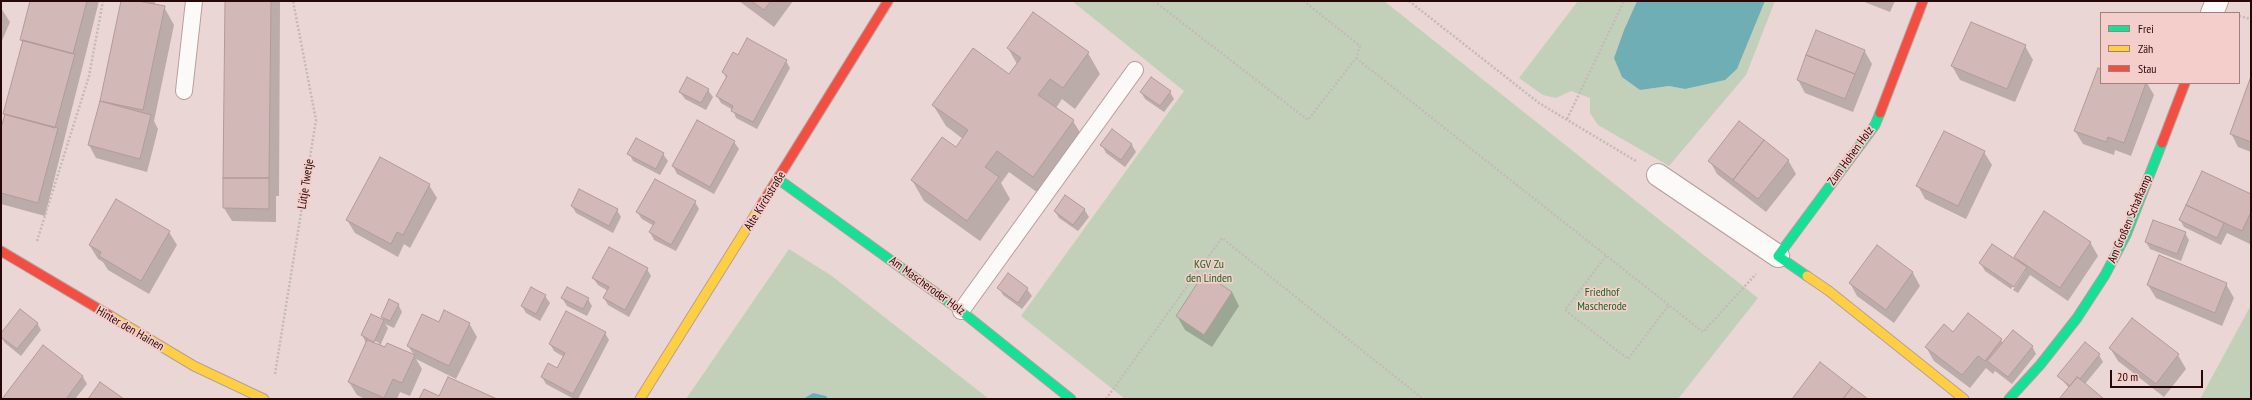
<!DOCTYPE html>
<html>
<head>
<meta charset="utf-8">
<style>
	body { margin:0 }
	#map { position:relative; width:2252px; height:400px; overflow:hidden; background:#ead6d4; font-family:"PT Sans Narrow",sans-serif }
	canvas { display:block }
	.frame { position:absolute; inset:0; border:2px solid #280807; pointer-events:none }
	.legend { position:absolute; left:2100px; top:12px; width:140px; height:72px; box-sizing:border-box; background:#f4ceca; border:1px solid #a27f7c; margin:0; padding:5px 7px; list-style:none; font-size:12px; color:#280807 }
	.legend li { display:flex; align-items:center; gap:8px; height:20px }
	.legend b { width:20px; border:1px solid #a27f7c }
	.scale { position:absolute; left:2110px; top:370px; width:93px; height:18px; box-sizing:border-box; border:2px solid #280807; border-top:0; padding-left:5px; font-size:12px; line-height:14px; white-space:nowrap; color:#280807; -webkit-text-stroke:3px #f4ceca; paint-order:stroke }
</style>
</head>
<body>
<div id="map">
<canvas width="2252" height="400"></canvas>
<div class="frame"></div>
<ul class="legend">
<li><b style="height:5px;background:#16e098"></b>Frei</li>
<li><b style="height:5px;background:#ffcf43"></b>Zäh</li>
<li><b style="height:5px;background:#f24e42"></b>Stau</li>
</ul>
<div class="scale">20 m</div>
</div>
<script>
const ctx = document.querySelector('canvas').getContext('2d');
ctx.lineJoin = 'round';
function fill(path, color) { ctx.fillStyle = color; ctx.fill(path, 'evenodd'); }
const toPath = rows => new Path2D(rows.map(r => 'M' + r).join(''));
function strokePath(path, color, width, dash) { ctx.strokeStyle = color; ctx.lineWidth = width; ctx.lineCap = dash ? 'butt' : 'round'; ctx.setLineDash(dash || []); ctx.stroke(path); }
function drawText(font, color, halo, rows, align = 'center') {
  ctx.font = font + ' "PT Sans Narrow",sans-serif'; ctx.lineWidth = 3.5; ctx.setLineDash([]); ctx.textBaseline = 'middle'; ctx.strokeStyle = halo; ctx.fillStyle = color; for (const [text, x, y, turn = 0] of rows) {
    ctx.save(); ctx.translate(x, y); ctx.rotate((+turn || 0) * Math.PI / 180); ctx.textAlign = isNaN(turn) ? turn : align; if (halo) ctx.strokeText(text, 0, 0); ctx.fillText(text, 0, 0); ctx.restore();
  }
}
const green = toPath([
	[1072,1,1384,1,1758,298,1678,399,1125,399,1021,316,1184,91],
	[1578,1,1637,1,1624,30,1614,58,1640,90,1669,86,1685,89,1737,69,1765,1,1775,1,1746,75,1669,166,1598,125,1590,113,1590,98,1571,91,1556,98,1543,95,1519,78],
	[789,249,832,276,989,399,828,399,813,393,803,399,686,399],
	[2251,305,2251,399,2200,399]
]);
const water = toPath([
	[1637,1,1765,1,1737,69,1725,80,1685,89,1669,86,1640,90,1622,77,1614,58,1624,30],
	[813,393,826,396,828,399,803,399]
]);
const shadow = toPath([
	[31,1,99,1,45,216,1,204,1,130,23,43,21,40],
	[122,1,155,1,155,5,164,7,174,25,154,121,158,129,147,172,96,158,89,145,101,101],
	[226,1,280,1,279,196,276,196,276,222,232,221,224,208],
	[739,1,793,1,774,27],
	[1862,1,1895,1,1890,12],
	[1,8,10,22,1,43],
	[2025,46,2033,60,2015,102,1960,80,1952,66],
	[1008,48,1088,53,1100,74,1075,109,1062,99,1056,108,1073,121,1086,142,1045,198,1009,172,1001,183,1010,199,980,241,924,201,912,180,956,148,963,139,946,126,933,105,1010,75,1017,64],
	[1864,50,1872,64,1853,112,1805,93,1798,80],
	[739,56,786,61,790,68,757,129,736,118,733,110,721,103,717,96,727,79,723,72],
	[2101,70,2101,83,2147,83,2154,95,2131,156,2115,150,2114,155,2083,144,2075,131],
	[2251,81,2251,152,2238,147,2231,133],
	[708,90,713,97,706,110,685,99,680,92],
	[1141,92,1170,92,1174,99,1164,112,1145,99],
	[697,121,734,142,739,149,714,194,677,174,673,166],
	[1112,131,1132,145,1136,152,1125,167,1106,153,1102,145],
	[1984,152,1992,165,1966,219,1925,199,1918,186],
	[629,153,663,154,668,161,660,175,633,161],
	[1788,160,1796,174,1766,212,1717,174,1710,161],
	[429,185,437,198,410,248,404,244,398,257,355,233,347,220],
	[2251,195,2250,244,2227,233,2221,245,2184,227,2180,220,2186,205],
	[695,202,699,209,676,251,654,240,650,232,654,226,642,219,637,212],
	[572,206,617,210,621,217,613,233,576,213],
	[1084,209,1089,217,1078,231,1059,218,1055,211],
	[169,232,177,245,149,294,108,270,103,262,98,259,90,246],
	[2185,233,2189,240,2181,261,2150,249,2146,242],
	[2090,242,2098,256,2068,301,2030,275,2018,293,2013,290,2025,271,2023,271,2011,289,1985,271,1981,264,2019,263,2015,257],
	[1877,247,1913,273,1920,286,1894,323,1857,296,1850,283],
	[647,269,651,276,629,317,608,305,604,298,608,291,598,285,593,278],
	[2226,284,2234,298,2222,326,2156,298,2148,285],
	[999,288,1027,289,1032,296,1022,309,1003,295],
	[532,289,545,296,550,303,540,321,526,313,522,306],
	[1232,292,1239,306,1212,347,1185,330,1177,316],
	[562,298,588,299,592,306,587,316,567,306],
	[398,304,402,312,394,328,385,324,388,328,380,346,414,355,408,346,469,323,477,337,456,379,416,359,422,369,410,396,400,392,397,399,365,399,357,395,349,382,366,343,362,335,371,315,384,321,382,317],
	[367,337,379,343,378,345,367,339],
	[37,323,41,330,21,356,5,343,1,337,1,335],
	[605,333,609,340,578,399,574,399,546,384,542,377,558,369,564,357,554,351,550,344],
	[2001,340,2003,344,2032,346,2036,354,2012,384,1995,371,1993,374,1986,368,1970,388,1934,361,1926,347],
	[2085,344,2099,355,2103,362,2085,384,2103,399,2060,399,2069,388,2059,376],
	[44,347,83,377,87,384,75,399,3,399],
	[2110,348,2178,355,2186,369,2164,397,2118,361]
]);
const building = toPath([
	[30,1,87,1,73,54,20,40,30,1],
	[121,1,138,1,165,6,143,110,100,101,121,1],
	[225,1,271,1,269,178,223,178,225,1],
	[751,1,771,1,764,10,751,1],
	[1033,12,1089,52,1063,88,1050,79,1038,95,1074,120,1033,177,997,151,985,167,999,177,967,221,911,180,942,137,956,147,968,130,932,105,973,48,1009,74,1021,58,1007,48,1033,12],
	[1971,22,2026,45,2007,89,1951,66,1971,22],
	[1816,30,1865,50,1855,74,1806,55,1816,30],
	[747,38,787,60,753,122,731,111,733,106,716,96,727,76,722,72,733,52,738,55,747,38],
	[23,40,75,54,55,128,3,114,23,40],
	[1806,55,1855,74,1845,99,1797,80,1806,55],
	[2098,68,2101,69,2101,83,2146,83,2124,143,2108,137,2106,142,2074,131,2098,68],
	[687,77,709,89,701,103,679,92,687,77],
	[1151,77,1171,91,1160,106,1140,92,1151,77],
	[2250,79,2251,80,2251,142,2230,134,2250,79],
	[100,101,151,115,140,159,88,145,100,101],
	[5,114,58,128,38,203,1,193,1,128,5,114],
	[697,120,735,141,710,187,672,166,697,120],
	[1739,121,1764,140,1733,180,1708,161,1739,121],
	[1112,129,1132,144,1121,160,1100,145,1112,129],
	[1944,131,1985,151,1958,206,1916,186,1944,131],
	[636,138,664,153,656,169,627,154,636,138],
	[1764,140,1789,160,1758,199,1733,180,1764,140],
	[380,157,430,184,403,235,397,232,391,244,346,220,380,157],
	[2202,171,2251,194,2251,212,2242,231,2186,205,2202,171],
	[223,178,269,178,269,209,223,208,223,178],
	[655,179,696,201,671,245,649,232,655,222,636,212,655,179],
	[579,189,618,209,609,226,571,206,579,189],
	[1065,195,1085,209,1073,225,1054,211,1065,195],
	[116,199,170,231,141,281,99,256,101,252,89,245,116,199],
	[2186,205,2224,223,2217,238,2179,220,2186,205],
	[2044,211,2091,242,2060,288,2014,257,2044,211],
	[2153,220,2186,232,2177,254,2145,242,2153,220],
	[1992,244,2027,267,2014,287,1979,263,1992,244],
	[1877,245,1913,272,1886,310,1849,283,1877,245],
	[609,247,648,268,625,310,603,298,609,287,592,278,609,247],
	[2159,255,2227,283,2215,313,2147,285,2159,255],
	[1008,273,1028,288,1018,303,997,288,1008,273],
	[1204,273,1232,292,1204,335,1176,316,1204,273],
	[531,287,546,295,536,314,521,306,531,287],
	[567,287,589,298,583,309,561,298,567,287],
	[389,299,399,304,390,321,381,317,389,299],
	[20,309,38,323,17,349,1,337,1,333,20,309],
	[444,310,470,323,449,366,407,346,422,314,439,322,444,310],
	[566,311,606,332,573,394,541,377,548,363,557,368,565,353,549,344,566,311],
	[1968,313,2002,339,1985,361,1978,356,1962,375,1925,347,1944,324,1953,332,1968,313],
	[371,314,384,320,374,342,361,335,371,314],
	[2132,318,2179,354,2156,384,2109,348,2132,318],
	[2013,330,2033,346,2008,377,1987,361,2013,330],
	[367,340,385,347,387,343,415,355,402,383,393,379,384,398,348,382,367,340],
	[2085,342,2100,354,2080,379,2077,377,2070,386,2057,376,2085,342],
	[43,345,83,376,66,399,2,399,43,345],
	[1820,362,1852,387,1843,399,1792,399,1820,362],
	[448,377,497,399,419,399,424,389,439,396,448,377],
	[2077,377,2080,379,2104,399,2059,399,2077,377],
	[100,382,124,399,88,399,100,382],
	[1852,387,1868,399,1843,399,1852,387]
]);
const path = toPath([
	[1154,1,1308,120,1356,58,1360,46,1304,1],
	[1409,1,1539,103,1636,161],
	[2239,16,2251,19],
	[1356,58,1703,332,1756,274],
	[1567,119,1624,1],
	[37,241,89,76,103,1],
	[1606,256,1565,310,1628,359,1668,306],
	[275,374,316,120,293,1],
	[1106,399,1222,238,1423,399]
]);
const lane = toPath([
	[184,91,194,1],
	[961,311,1135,70]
]);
const street = toPath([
	[2212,13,2217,1],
	[1658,175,1778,256]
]);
const fast = toPath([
	[778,179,961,311,1071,399],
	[1807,276,1778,256,1875,125,1880,113],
	[2009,399,2040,365,2077,318,2105,275,2126,235,2162,143]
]);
const slow = toPath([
	[1807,276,1829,291,1964,399],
	[109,315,194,366,264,399],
	[640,399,760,207]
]);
const jam = toPath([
	[1880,113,1923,1],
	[2162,143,2185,83],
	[760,207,888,1],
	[1,251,109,315]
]);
const streetNames = [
	["Zum Hohen Holz",1851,156,-54],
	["Lütje Twetje",306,184,-81],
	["Alte Kirchstraße",765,201,-58],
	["Am Großen Schafkamp",2130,219,-67],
	["Am Mascheroder Holz",927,286,36],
	["Hinter den Hainen",130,329,30]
];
const parkNames = [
	["KGV Zu",1209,265],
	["den Linden",1209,279],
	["Friedhof",1602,293],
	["Mascherode",1602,307]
];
fill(green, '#c3d0b9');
fill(water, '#70aeb5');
fill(shadow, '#0003');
fill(building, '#d2b8b6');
strokePath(building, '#b39a98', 1);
strokePath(lane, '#b79e9c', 18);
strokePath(street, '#b79e9c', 24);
strokePath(fast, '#b79e9c', 11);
strokePath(slow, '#b79e9c', 11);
strokePath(jam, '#b79e9c', 11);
strokePath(path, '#c3bab9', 2.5, [2, 2]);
strokePath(lane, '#fcf9f9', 16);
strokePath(street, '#fcf9f9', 22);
strokePath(fast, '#16e098', 9);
strokePath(slow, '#ffcf43', 9);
strokePath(jam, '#f24e42', 9);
drawText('12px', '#280807', '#f4ceca', streetNames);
drawText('12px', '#1b6423', '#f4ceca', parkNames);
</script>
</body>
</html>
